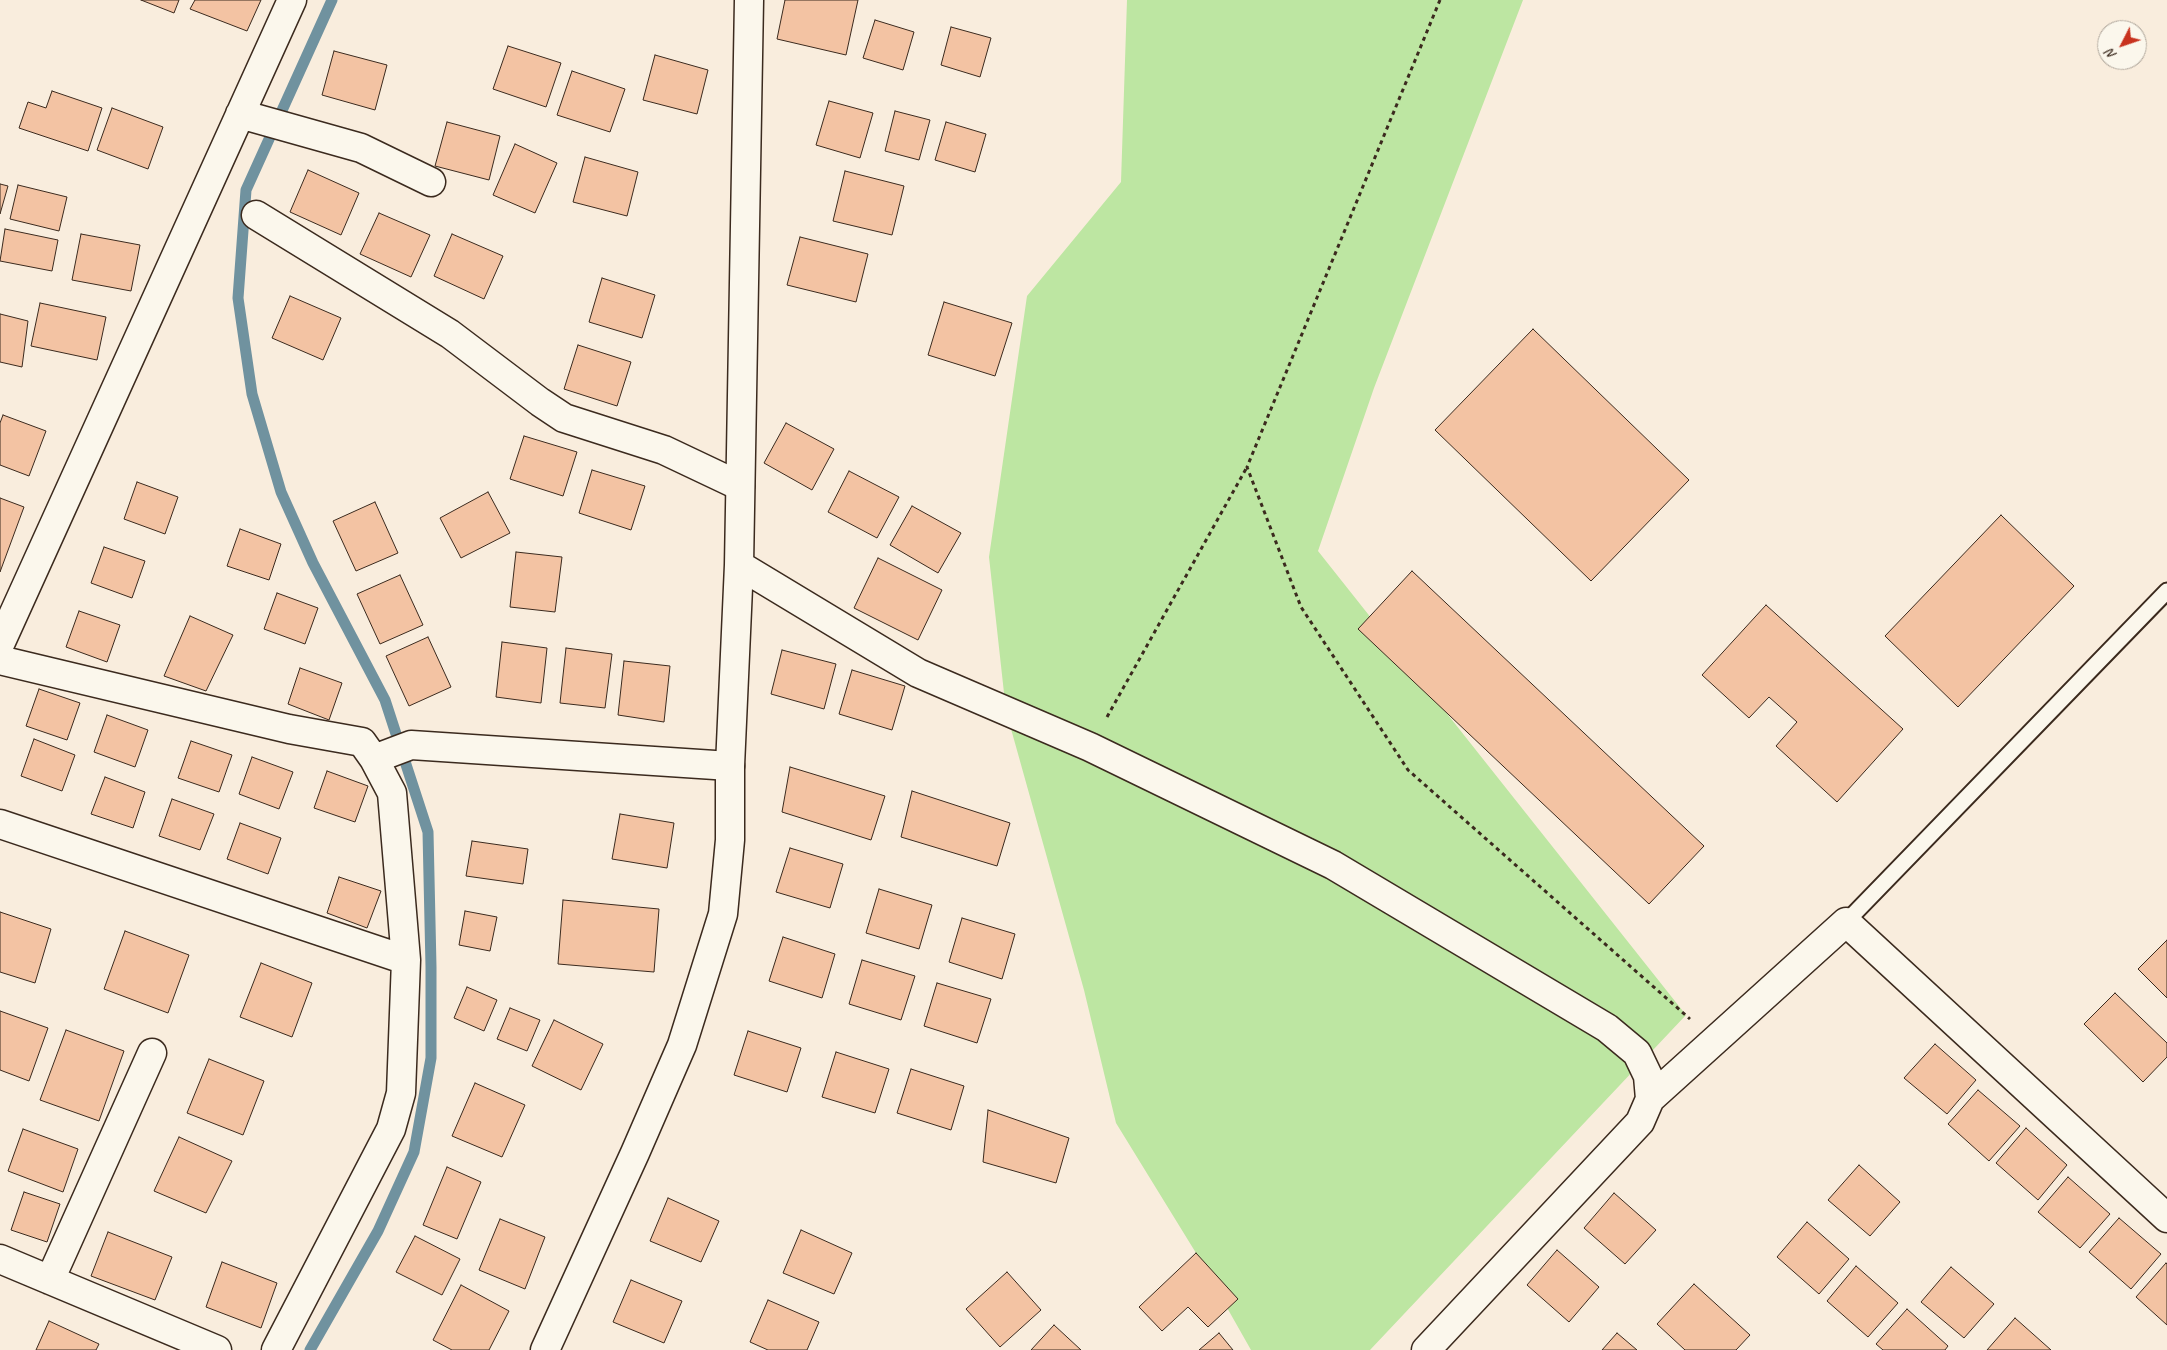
<!DOCTYPE html>
<html>
<head>
<meta charset="utf-8">
<style>
	body { margin:0 }
	#map { position:relative; width:2167px; height:1350px; overflow:hidden; background:#f9eddd; font-family:Caveat,sans-serif }
	canvas { display:block }
	.north { position:absolute; left:2097px; top:20px; width:50px; height:50px; box-sizing:border-box; background:#fbf7ec; border:1px solid #aea59a; border-radius:50%; rotate:229deg; font-size:14px; font-weight:700; line-height:20px; text-align:center; color:#3b2a1e }
	.north::after { content:''; display:block; margin:auto; width:18px; height:22px; background:#c8321e; clip-path:polygon(50% 0,100% 100%,50% 72%,0 100%) }
</style>
</head>
<body>
<div id="map">
<canvas width="2167" height="1350"></canvas>
<div class="north">N</div>
</div>
<script>
const ctx = document.querySelector('canvas').getContext('2d');
ctx.lineJoin = 'round';
function fill(path, color) { ctx.fillStyle = color; ctx.fill(path, 'evenodd'); }
const toPath = rows => new Path2D(rows.map(r => 'M' + r).join(''));
function strokePath(path, color, width, dash) { ctx.strokeStyle = color; ctx.lineWidth = width; ctx.lineCap = dash ? 'butt' : 'round'; ctx.setLineDash(dash || []); ctx.stroke(path); }
const green = toPath([
	[1127,0,1523,0,1374,388,1318,551,1686,1015,1370,1350,1251,1350,1196,1253,1116,1123,1084,990,1006,711,989,557,1027,296,1121,182]
]);
const stream = toPath([
	[310,1350,378,1231,414,1152,431,1058,431,967,428,832,385,700,313,563,281,492,252,394,238,298,246,190,332,0]
]);
const building = toPath([
	[141,0,179,0,174,13,141,0],
	[195,0,261,0,247,31,190,9,195,0],
	[785,0,858,0,846,55,777,39,785,0],
	[875,20,914,32,903,70,863,58,875,20],
	[951,27,991,38,980,77,941,65,951,27],
	[508,46,561,63,546,107,493,89,508,46],
	[334,51,387,65,375,110,322,95,334,51],
	[655,55,708,70,697,114,643,100,655,55],
	[572,71,625,89,610,132,557,115,572,71],
	[52,91,102,108,88,151,19,128,28,102,46,108,52,91],
	[829,101,873,113,860,158,816,145,829,101],
	[112,108,163,127,148,169,97,150,112,108],
	[895,111,930,120,919,160,885,151,895,111],
	[447,122,500,136,489,180,435,166,447,122],
	[946,122,986,134,975,172,935,160,946,122],
	[515,144,557,163,535,213,493,195,515,144],
	[585,157,638,172,627,216,573,202,585,157],
	[308,170,359,193,341,235,290,212,308,170],
	[845,171,904,186,892,235,833,221,845,171],
	[0,184,8,186,0,214,0,184],
	[18,185,67,197,59,231,10,219,18,185],
	[379,213,430,235,411,277,360,254,379,213],
	[5,229,58,240,52,271,0,261,5,229],
	[81,234,140,245,131,291,72,280,81,234],
	[452,234,503,256,484,299,434,276,452,234],
	[800,237,868,254,856,302,787,285,800,237],
	[602,278,655,295,642,338,589,322,602,278],
	[290,296,341,318,323,360,272,338,290,296],
	[944,302,1012,323,995,376,928,355,944,302],
	[40,303,106,317,97,360,31,346,40,303],
	[0,314,28,321,22,367,0,362,0,314],
	[1533,329,1689,480,1591,581,1435,430,1533,329],
	[578,345,631,362,617,406,564,389,578,345],
	[3,415,46,431,29,476,0,465,0,423,3,415],
	[786,423,834,449,812,490,764,463,786,423],
	[524,436,577,452,563,496,510,479,524,436],
	[592,470,645,486,631,530,579,513,592,470],
	[849,471,899,497,877,538,828,512,849,471],
	[137,482,178,497,165,534,124,519,137,482],
	[488,492,510,533,461,558,440,518,488,492],
	[0,498,24,507,0,572,0,498],
	[375,502,398,553,356,571,333,521,375,502],
	[912,506,961,533,938,573,890,545,912,506],
	[2001,515,2074,586,1958,707,1885,636,2001,515],
	[240,529,281,544,269,580,227,566,240,529],
	[104,547,145,561,132,598,91,583,104,547],
	[516,552,562,557,555,612,510,607,516,552],
	[878,558,942,590,918,640,854,608,878,558],
	[1412,571,1704,846,1649,904,1358,629,1412,571],
	[400,575,423,625,380,644,357,594,400,575],
	[277,593,318,608,305,644,264,629,277,593],
	[1766,605,1903,729,1837,802,1776,746,1797,722,1769,697,1749,718,1702,675,1766,605],
	[79,611,120,625,107,662,66,647,79,611],
	[190,616,233,635,206,691,164,676,190,616],
	[428,637,451,687,409,706,386,656,428,637],
	[502,642,547,648,541,703,496,697,502,642],
	[566,648,612,654,605,708,560,703,566,648],
	[782,650,836,664,824,709,771,694,782,650],
	[624,661,670,666,664,722,618,715,624,661],
	[300,668,342,683,329,720,288,704,300,668],
	[852,670,905,686,892,730,839,714,852,670],
	[39,689,80,703,67,740,26,726,39,689],
	[107,715,148,730,135,767,94,752,107,715],
	[34,739,75,755,62,791,21,776,34,739],
	[191,741,232,755,219,792,178,778,191,741],
	[252,757,293,772,279,809,239,794,252,757],
	[790,767,885,796,871,840,782,812,790,767],
	[327,771,368,786,355,822,314,808,327,771],
	[105,777,145,792,133,828,91,814,105,777],
	[912,791,1010,823,997,866,901,837,912,791],
	[172,799,214,814,200,850,159,836,172,799],
	[620,814,674,823,667,868,612,859,620,814],
	[240,823,281,838,268,874,227,859,240,823],
	[472,841,528,849,523,884,466,876,472,841],
	[790,848,843,864,830,908,776,892,790,848],
	[339,877,381,891,367,928,327,913,339,877],
	[879,889,932,905,919,949,866,933,879,889],
	[563,900,659,909,654,972,558,964,563,900],
	[465,911,497,917,490,951,459,945,465,911],
	[0,912,51,929,35,983,0,972,0,912],
	[962,918,1015,934,1002,979,949,962,962,918],
	[125,931,189,955,168,1013,104,989,125,931],
	[783,937,835,954,822,998,769,981,783,937],
	[2167,940,2167,998,2138,969,2167,940],
	[862,960,915,976,901,1020,849,1004,862,960],
	[261,963,312,983,292,1037,240,1017,261,963],
	[937,983,991,999,977,1043,924,1026,937,983],
	[467,987,497,1000,484,1031,454,1018,467,987],
	[2115,993,2167,1043,2167,1057,2143,1082,2084,1024,2115,993],
	[510,1008,540,1020,527,1051,497,1039,510,1008],
	[0,1011,48,1028,29,1081,0,1070,0,1011],
	[554,1020,603,1044,581,1090,532,1066,554,1020],
	[66,1030,124,1051,99,1121,40,1100,66,1030],
	[748,1031,801,1048,787,1092,734,1075,748,1031],
	[1935,1044,1976,1080,1947,1114,1904,1078,1935,1044],
	[836,1052,889,1069,875,1113,822,1097,836,1052],
	[209,1059,264,1081,243,1135,187,1113,209,1059],
	[911,1069,964,1086,951,1130,897,1113,911,1069],
	[475,1083,525,1105,502,1157,452,1136,475,1083],
	[1978,1090,2020,1126,1989,1161,1948,1124,1978,1090],
	[988,1110,1069,1138,1056,1183,983,1162,988,1110],
	[2026,1128,2067,1165,2038,1200,1996,1163,2026,1128],
	[23,1129,78,1149,63,1192,8,1171,23,1129],
	[179,1137,232,1161,206,1213,154,1191,179,1137],
	[1859,1165,1900,1202,1870,1236,1828,1200,1859,1165],
	[447,1167,481,1182,457,1239,423,1225,447,1167],
	[2068,1177,2110,1214,2080,1248,2038,1212,2068,1177],
	[24,1192,60,1204,47,1242,11,1230,24,1192],
	[1614,1193,1656,1230,1625,1264,1584,1228,1614,1193],
	[668,1198,719,1221,701,1262,650,1241,668,1198],
	[2119,1218,2161,1254,2131,1289,2089,1252,2119,1218],
	[500,1219,545,1237,525,1289,479,1270,500,1219],
	[1807,1222,1849,1259,1819,1294,1777,1257,1807,1222],
	[801,1230,852,1253,834,1294,783,1273,801,1230],
	[108,1232,172,1257,155,1300,91,1276,108,1232],
	[415,1236,460,1259,442,1295,396,1272,415,1236],
	[1557,1250,1599,1287,1569,1322,1527,1285,1557,1250],
	[1196,1253,1238,1299,1208,1327,1188,1307,1162,1331,1139,1307,1196,1253],
	[222,1262,277,1283,261,1328,206,1307,222,1262],
	[2166,1263,2167,1264,2167,1325,2136,1297,2166,1263],
	[1856,1266,1898,1303,1868,1337,1827,1301,1856,1266],
	[1951,1267,1994,1304,1964,1338,1921,1302,1951,1267],
	[1007,1272,1041,1310,1000,1347,966,1309,1007,1272],
	[631,1280,682,1301,664,1343,613,1322,631,1280],
	[1694,1284,1750,1335,1736,1350,1685,1350,1657,1324,1694,1284],
	[461,1285,509,1311,489,1350,452,1350,433,1340,461,1285],
	[768,1300,819,1322,807,1350,768,1350,750,1342,768,1300],
	[1907,1309,1948,1346,1945,1350,1883,1350,1876,1344,1907,1309],
	[2015,1318,2051,1350,1987,1350,2015,1318],
	[49,1321,99,1344,96,1350,36,1350,49,1321],
	[1054,1325,1081,1350,1031,1350,1054,1325],
	[1219,1333,1233,1350,1199,1350,1219,1333],
	[1617,1333,1637,1350,1602,1350,1617,1333]
]);
const path = toPath([
	[1440,0,1247,467,1301,607,1408,770,1690,1019],
	[1107,717,1247,467]
]);
const lane = toPath([
	[1846,922,2167,591]
]);
const street = toPath([
	[240,114,361,148,431,182],
	[256,215,450,334,540,402,564,418,664,450,740,486],
	[0,644,292,0],
	[0,660,289,729,362,742,374,759,411,745,730,766],
	[0,824,406,960],
	[0,1259,217,1350],
	[50,1280,152,1053],
	[276,1350,391,1129,401,1093,406,960,392,793,374,759]
]);
const secondary = toPath([
	[739,565,918,673,1090,747,1333,865,1607,1028,1637,1053,1648,1076,1650,1099],
	[545,1350,635,1153,682,1045,723,914,730,840,730,766,739,565,749,0],
	[1426,1350,1640,1122,1650,1099,1846,922,2167,1218]
]);
fill(green, '#bde6a2');
strokePath(stream, '#70929f', 11);
fill(building, '#f3c3a3');
strokePath(building, '#3b2a1e', 1);
strokePath(lane, '#3b2a1e', 19);
strokePath(street, '#3b2a1e', 31);
strokePath(secondary, '#3b2a1e', 31);
strokePath(path, '#3b2a1e', 3, [4, 4]);
strokePath(lane, '#fbf7ec', 15);
strokePath(street, '#fbf7ec', 28);
strokePath(secondary, '#fbf7ec', 28);
</script>
</body>
</html>
